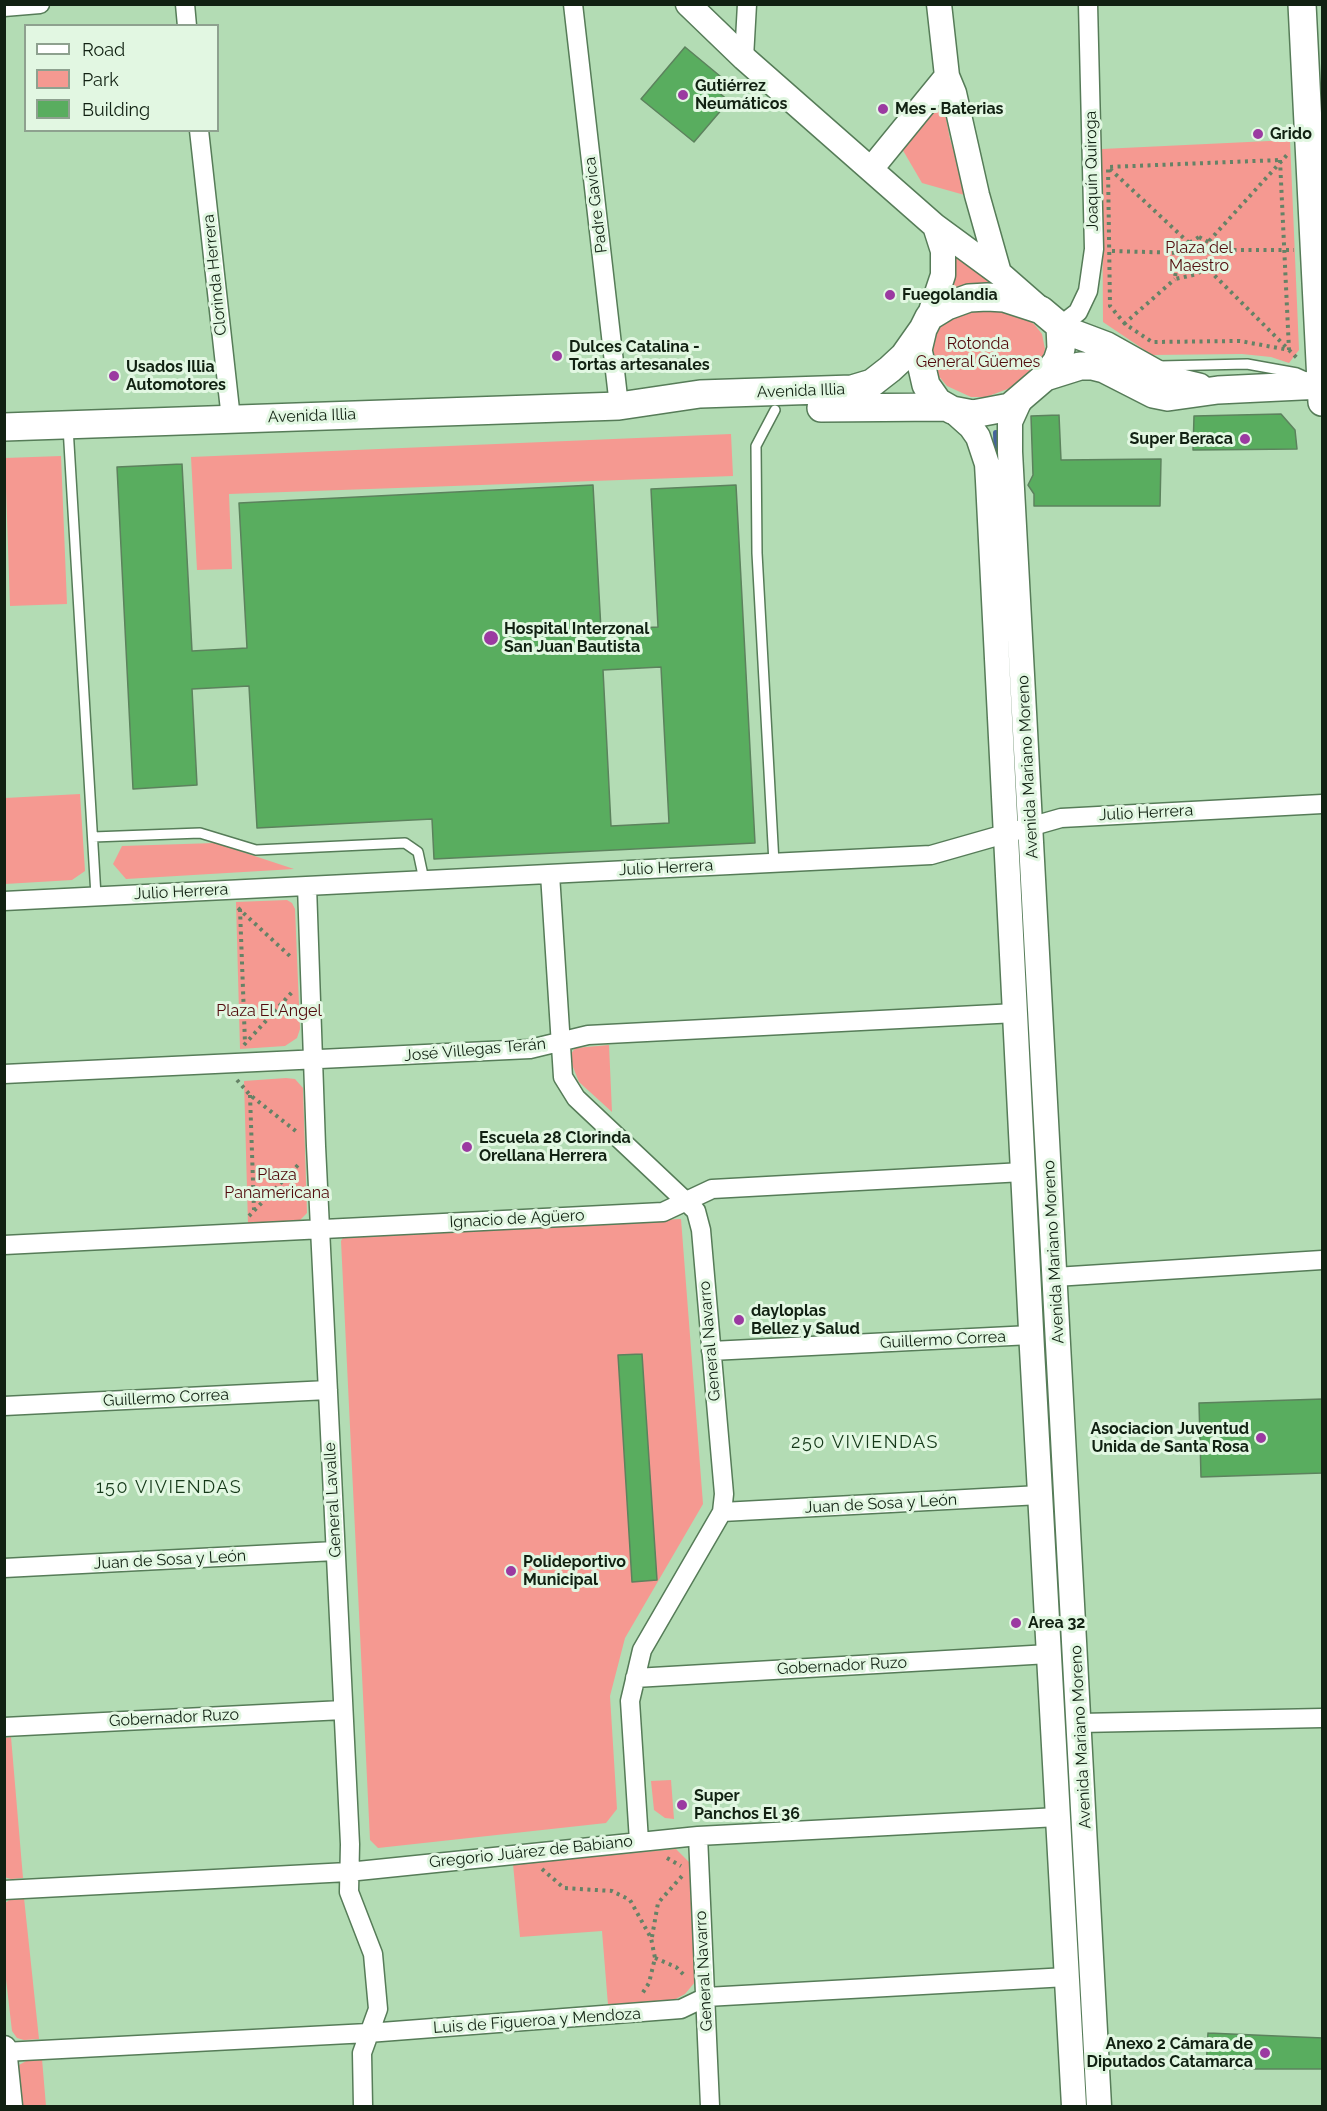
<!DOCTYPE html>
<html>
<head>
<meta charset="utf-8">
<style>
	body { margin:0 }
	#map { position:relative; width:1327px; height:2111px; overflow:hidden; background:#b3dcb4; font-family:Raleway,sans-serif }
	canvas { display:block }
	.frame { position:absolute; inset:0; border:6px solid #112112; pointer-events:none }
	.legend { position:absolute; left:24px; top:24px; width:195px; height:108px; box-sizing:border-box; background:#e2f7e2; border:2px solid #8ea18f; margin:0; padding:8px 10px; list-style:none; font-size:18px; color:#112112 }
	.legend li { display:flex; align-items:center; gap:12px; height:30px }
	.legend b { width:30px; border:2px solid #8ea18f }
</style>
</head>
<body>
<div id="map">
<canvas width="1327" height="2111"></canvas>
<div class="frame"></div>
<ul class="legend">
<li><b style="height:8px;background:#fff"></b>Road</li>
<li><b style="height:16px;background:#f59991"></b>Park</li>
<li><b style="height:16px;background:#59ad5f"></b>Building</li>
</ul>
</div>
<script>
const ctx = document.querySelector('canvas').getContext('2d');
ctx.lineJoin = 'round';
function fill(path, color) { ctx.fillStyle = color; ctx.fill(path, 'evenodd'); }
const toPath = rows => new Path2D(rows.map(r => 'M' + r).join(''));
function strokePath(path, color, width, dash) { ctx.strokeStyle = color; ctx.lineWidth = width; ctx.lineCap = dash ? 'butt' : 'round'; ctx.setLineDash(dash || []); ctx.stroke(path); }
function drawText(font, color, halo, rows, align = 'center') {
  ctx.font = font + ' Raleway,sans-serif'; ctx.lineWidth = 6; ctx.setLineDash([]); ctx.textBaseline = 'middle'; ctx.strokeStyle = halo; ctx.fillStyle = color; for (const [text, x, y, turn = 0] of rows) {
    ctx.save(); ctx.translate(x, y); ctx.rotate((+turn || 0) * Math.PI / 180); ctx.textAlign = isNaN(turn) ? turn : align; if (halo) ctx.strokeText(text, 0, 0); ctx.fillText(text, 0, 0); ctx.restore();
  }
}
const green = toPath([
	[941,93,950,139,968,196,922,183,901,147],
	[1290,140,1299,350,1289,363,1271,357,1242,354,1152,355,1103,322,1102,149],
	[955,255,1000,287,946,296,954,281],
	[966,308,1012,311,1034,324,1042,334,1045,349,1041,363,1013,387,986,397,971,397,947,386,932,368,931,347,939,327,948,317],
	[731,434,733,476,229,494,232,569,197,570,191,457],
	[61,456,67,604,10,606,5,458],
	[80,794,85,871,72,880,5,884,5,798],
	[215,843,294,869,126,879,113,864,122,846],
	[287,900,292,903,295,909,300,1029,297,1038,285,1046,240,1049,236,902],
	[609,1045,612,1112,579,1082,569,1057,575,1048],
	[286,1078,295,1079,303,1088,307,1213,298,1222,248,1224,244,1081],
	[681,1219,703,1504,625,1638,610,1696,617,1809,606,1823,378,1848,370,1840,341,1241,345,1234],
	[11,1737,23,1878,11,1879,4,1877,4,1738],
	[671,1780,674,1819,665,1818,654,1810,651,1781],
	[676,1849,689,1862,695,1982,685,1994,668,2003,608,2005,602,1931,520,1937,513,1864],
	[24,1898,39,2039,24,2040,17,2038,12,2031,4,1962,5,1903,11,1899],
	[42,2059,46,2106,18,2106,15,2076,19,2065,28,2060]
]);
const stream = toPath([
	[996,433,997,462],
	[1019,859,1086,2099]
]);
const building = toPath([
	[685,47,726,81,717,91,729,101,694,142,641,99,685,47],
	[1281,414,1295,430,1297,449,1193,450,1194,416,1281,414],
	[1059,415,1061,460,1161,459,1160,506,1034,506,1034,494,1028,485,1033,475,1031,416,1059,415],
	[182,464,192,651,247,648,239,503,593,485,601,630,658,627,651,489,736,485,755,843,434,859,432,819,257,828,249,686,192,689,197,785,133,789,117,467,182,464],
	[661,667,669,823,611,826,603,670,661,667],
	[642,1354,657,1580,632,1582,618,1355,642,1354],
	[1323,1399,1323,1473,1201,1477,1199,1403,1323,1399],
	[1208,2033,1323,2038,1323,2069,1206,2069,1208,2033]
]);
const path = toPath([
	[1280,160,1289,350,1240,341,1152,342,1125,324,1110,306,1108,167,1280,160],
	[1110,169,1189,243],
	[1199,237,1212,244,1208,260,1198,274,1175,279,1176,266,1182,253,1189,243,1199,237],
	[1209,241,1287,155],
	[1211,250,1294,250],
	[1112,251,1182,253],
	[1204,265,1297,358],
	[1124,324,1175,279],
	[238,908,292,958],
	[240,909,245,1043],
	[244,1045,293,991],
	[237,1080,250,1095,297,1132],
	[250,1095,254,1210],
	[249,1216,300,1163],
	[667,1858,681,1866],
	[542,1869,564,1888,612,1891,630,1900,651,1938,655,1958,649,1983,642,1994],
	[652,1937,658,1903,682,1876],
	[655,1958,676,1967,686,1977]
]);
const lane = toPath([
	[1160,366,1247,364,1297,373,1306,377],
	[68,427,96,896],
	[93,837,200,833,256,850,405,843,418,852,424,880],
	[774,863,757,553,756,446,775,410]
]);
const street = toPath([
	[185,4,187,26],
	[573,4,619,406],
	[4,7,40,4],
	[744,58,747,4],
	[199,130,231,419],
	[1060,326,1078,312,1088,291,1094,249,1088,4],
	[550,874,563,1077,576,1098,696,1211,701,1230,724,1494,722,1512,642,1650,630,1701,639,1841],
	[307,886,316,1146,350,1844,349,1892,373,1954,378,2009,362,2053,363,2106],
	[4,901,931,855,1061,818,1322,804],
	[4,1074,530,1049,588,1035,1016,1013],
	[4,1245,663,1212,712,1189,1023,1172],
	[1055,1277,1322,1260],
	[711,1351,1031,1335],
	[4,1406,328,1390],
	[722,1512,1040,1495],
	[4,1568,335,1551],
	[635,1678,1049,1654],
	[1080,1723,1322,1718],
	[4,1727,343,1710],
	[698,1836,710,2106],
	[4,1890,348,1872,698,1836,1058,1817],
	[4,2052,368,2033,681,2009,706,1997,1067,1977]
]);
const secondary = toPath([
	[688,4,744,58,935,226,999,273,1039,308],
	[939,4,947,76,954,93,977,195,999,273],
	[871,169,947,76],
	[929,317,943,275,943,251,935,226],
	[1020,400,1010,422,1010,452,1099,2106],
	[952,410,971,427,978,437,987,464,988,481,1032,1349,1074,2106],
	[4,2048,10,2106]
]);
const primary = toPath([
	[1302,4,1322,402],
	[987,297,1004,298,1041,310,1060,326,1061,349,1057,361,1045,377,1010,407,973,414,952,410,938,402,926,385,918,350,923,329,929,317,947,306,969,298,987,297],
	[1062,329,1107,346,1166,379,1199,387],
	[1045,377,1080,366,1092,366,1104,369,1153,394,1168,397,1218,390,1322,385],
	[821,408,945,407],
	[4,427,619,406,700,394,852,389,872,383,890,369,904,356,923,329]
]);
const markers = [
	[683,95,6,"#9b3aa1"],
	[883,109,6,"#9b3aa1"],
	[1258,134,6,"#9b3aa1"],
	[890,295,6,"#9b3aa1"],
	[557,356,6,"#9b3aa1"],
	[114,376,6,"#9b3aa1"],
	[1245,439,6,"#9b3aa1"],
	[491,638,8,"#9b3aa1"],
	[467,1147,6,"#9b3aa1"],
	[739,1320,6,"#9b3aa1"],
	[1261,1438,6,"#9b3aa1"],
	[511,1571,6,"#9b3aa1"],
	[1016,1623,6,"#9b3aa1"],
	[682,1805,6,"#9b3aa1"],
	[1265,2053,6,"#9b3aa1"]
];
const poiNames = [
	["Gutiérrez",695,86],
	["Neumáticos",695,104],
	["Mes - Baterias",895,109],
	["Grido",1270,134],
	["Fuegolandia",902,295],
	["Dulces Catalina -",569,347],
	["Tortas artesanales",569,365],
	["Usados Illia",126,367],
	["Automotores",126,385],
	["Super Beraca",1233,439,"right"],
	["Hospital Interzonal",504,629],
	["San Juan Bautista",504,647],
	["Escuela 28 Clorinda",479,1138],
	["Orellana Herrera",479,1156],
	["dayloplas",751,1311],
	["Bellez y Salud",751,1329],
	["Asociacion Juventud",1249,1429,"right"],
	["Unida de Santa Rosa",1249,1447,"right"],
	["Polideportivo",523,1562],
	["Municipal",523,1580],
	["Area 32",1028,1623],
	["Super",694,1796],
	["Panchos El 36",694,1814],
	["Anexo 2 Cámara de",1253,2044,"right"],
	["Diputados Catamarca",1253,2062,"right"]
];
const streetNames = [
	["Joaquín Quiroga",1092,171,-91],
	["Padre Gavica",596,205,-97],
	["Clorinda Herrera",215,275,-96],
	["Avenida Illia",801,391,-2],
	["Avenida Illia",312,416,-2],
	["Avenida Mariano Moreno",1028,767,-93],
	["Julio Herrera",1146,813,-3],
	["Julio Herrera",666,868,-3],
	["Julio Herrera",181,892,-3],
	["José Villegas Terán",475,1050,-5],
	["Ignacio de Agüero",517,1219,-3],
	["Avenida Mariano Moreno",1054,1252,-93],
	["Guillermo Correa",943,1340,-3],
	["General Navarro",710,1341,-95],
	["Guillermo Correa",166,1398,-3],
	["General Lavalle",333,1500,-93],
	["Juan de Sosa y León",881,1504,-3],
	["Juan de Sosa y León",170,1560,-3],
	["Gobernador Ruzo",842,1666,-3],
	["Gobernador Ruzo",174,1718,-3],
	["Avenida Mariano Moreno",1081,1737,-93],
	["Gregorio Juárez de Babiano",531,1852,-6],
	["General Navarro",704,1971,-93],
	["Luis de Figueroa y Mendoza",537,2021,-4]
];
const parkNames = [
	["Plaza del",1199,248],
	["Maestro",1199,266],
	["Rotonda",978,344],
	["General Güemes",978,362],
	["Plaza El Angel",269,1011],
	["Plaza",277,1175],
	["Panamericana",277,1193]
];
const neighbourhoodNames = [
	["250 VIVIENDAS",865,1443],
	["150 VIVIENDAS",169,1488]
];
fill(green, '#f59991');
strokePath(stream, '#44639b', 6);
fill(building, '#59ad5f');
strokePath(building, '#5c825d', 1.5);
strokePath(lane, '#567c58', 12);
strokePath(street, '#567c58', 21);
strokePath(secondary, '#567c58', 27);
strokePath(primary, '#567c58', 30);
strokePath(path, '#658266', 4, [3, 4.5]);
strokePath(lane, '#fff', 9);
strokePath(street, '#fff', 18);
strokePath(secondary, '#fff', 24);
strokePath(primary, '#fff', 27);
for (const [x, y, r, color] of markers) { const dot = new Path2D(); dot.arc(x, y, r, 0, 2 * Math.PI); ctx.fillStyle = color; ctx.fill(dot); strokePath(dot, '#e2f7e2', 2); }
drawText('bold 16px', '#112112', '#e2f7e2', poiNames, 'left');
drawText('16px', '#112112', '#e2f7e2', streetNames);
drawText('16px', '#520b0d', '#e2f7e2', parkNames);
ctx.letterSpacing = '1.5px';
drawText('18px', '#143818', '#e2f7e2', neighbourhoodNames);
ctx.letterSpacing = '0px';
</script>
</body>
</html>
